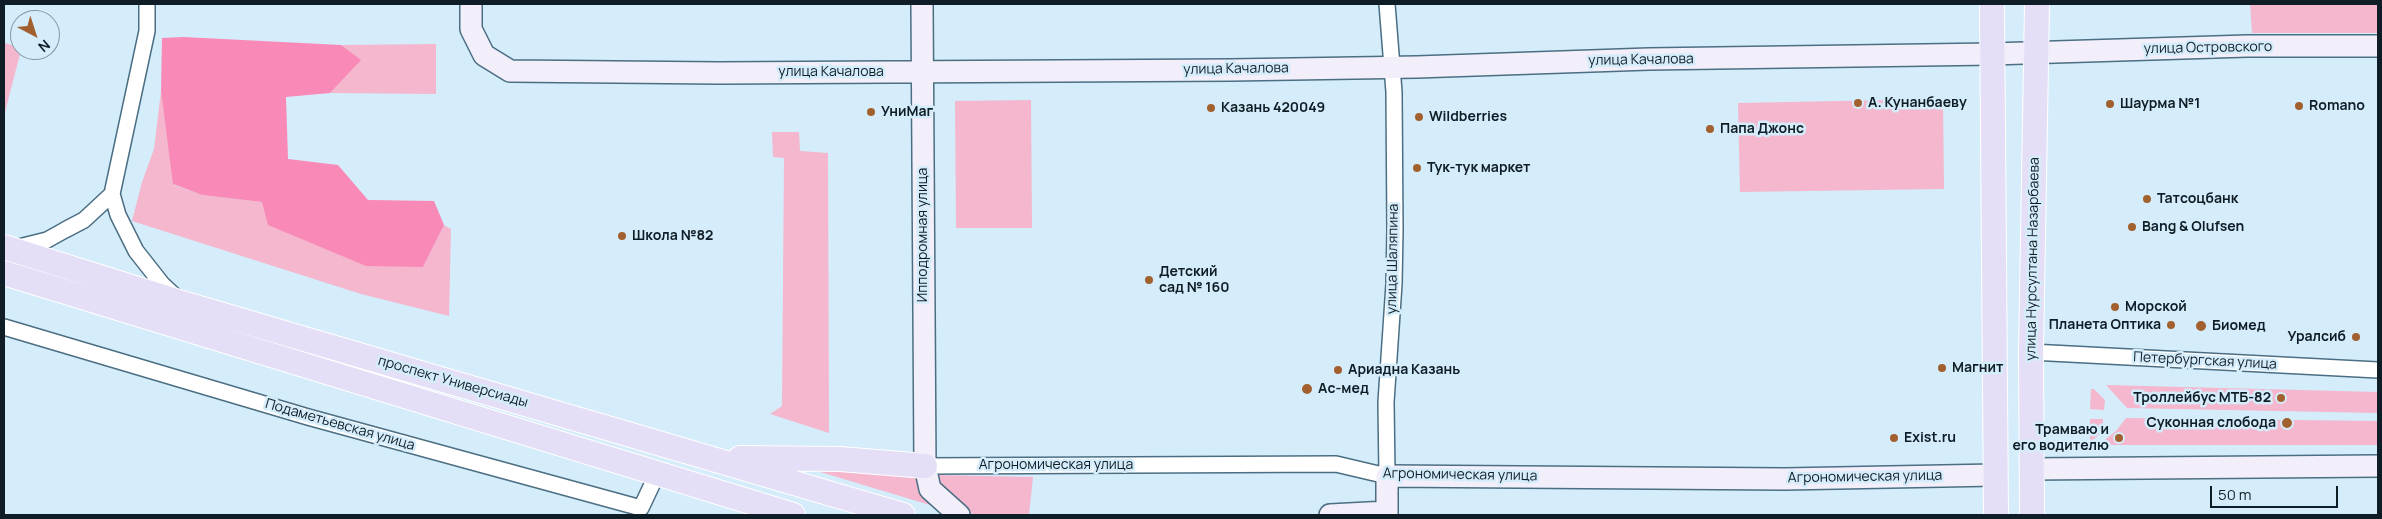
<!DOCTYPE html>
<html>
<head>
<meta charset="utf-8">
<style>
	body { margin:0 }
	#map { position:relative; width:2382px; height:519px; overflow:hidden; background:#d5ecfa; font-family:Manrope,sans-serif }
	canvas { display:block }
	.frame { position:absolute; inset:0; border:5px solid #0f1e26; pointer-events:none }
	.north { position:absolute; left:10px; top:10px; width:50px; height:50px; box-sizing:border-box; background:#d5ecfa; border:1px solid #869aa5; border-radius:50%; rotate:140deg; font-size:14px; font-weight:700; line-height:20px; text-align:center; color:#0f1e26 }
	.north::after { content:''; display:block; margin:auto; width:18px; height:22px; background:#a2602e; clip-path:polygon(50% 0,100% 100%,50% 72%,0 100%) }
	.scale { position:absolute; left:2210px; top:486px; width:128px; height:22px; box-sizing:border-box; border:2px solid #0f1e26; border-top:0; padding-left:6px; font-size:15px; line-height:18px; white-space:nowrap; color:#0f1e26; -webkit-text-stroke:4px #d5ecfa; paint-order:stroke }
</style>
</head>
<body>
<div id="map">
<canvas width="2382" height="519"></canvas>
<div class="frame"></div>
<div class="north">N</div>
<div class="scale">50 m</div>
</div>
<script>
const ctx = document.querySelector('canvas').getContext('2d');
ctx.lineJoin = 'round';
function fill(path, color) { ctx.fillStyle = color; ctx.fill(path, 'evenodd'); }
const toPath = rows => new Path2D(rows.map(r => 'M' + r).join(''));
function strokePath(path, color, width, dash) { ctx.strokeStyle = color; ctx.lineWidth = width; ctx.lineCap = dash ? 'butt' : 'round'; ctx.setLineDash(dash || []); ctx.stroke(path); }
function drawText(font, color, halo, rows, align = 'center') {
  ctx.font = font + ' Manrope,sans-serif'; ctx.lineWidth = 5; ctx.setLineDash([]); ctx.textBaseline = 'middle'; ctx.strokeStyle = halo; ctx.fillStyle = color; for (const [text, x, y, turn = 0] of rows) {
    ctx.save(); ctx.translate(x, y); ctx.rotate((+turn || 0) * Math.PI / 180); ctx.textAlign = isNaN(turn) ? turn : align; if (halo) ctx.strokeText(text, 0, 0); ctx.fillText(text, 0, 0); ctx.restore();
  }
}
const green = toPath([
	[2250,4,2378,4,2378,33,2252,33],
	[4,43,20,47,21,50,4,116],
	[436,44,436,94,330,93,360,60,341,45],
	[161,91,174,185,202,195,262,202,423,267,444,225,451,229,449,316,361,294,132,221,142,182,154,149],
	[1943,99,1944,189,1740,192,1738,103],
	[1031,100,1032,228,956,228,955,101],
	[772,132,799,132,800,151,828,153,829,433,770,414,782,406,784,158,773,157],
	[2106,385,2378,392,2378,413,2127,408],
	[2091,389,2094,389,2105,400,2104,410,2090,409],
	[2126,418,2378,421,2378,445,2098,445,2116,431],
	[2090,419,2103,419,2103,431,2093,440,2090,440],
	[807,468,914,472,930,505],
	[934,475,1033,477,1029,515,976,515,955,507]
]);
const forest = toPath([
	[183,37,341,45,361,60,330,93,286,97,288,159,338,165,368,200,434,201,444,225,423,267,366,266,268,225,262,202,202,195,173,184,161,91,162,38]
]);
const street = toPath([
	[147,4,147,31,112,194,118,215,136,251,162,284,177,298],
	[15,248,47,240,65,230,84,220,112,194],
	[4,327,308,417,641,508,657,474],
	[2031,352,2378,370],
	[925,466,1336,464,1387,476,1386,402,1394,284,1395,230,1394,92,1387,4]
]);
const secondary = toPath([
	[471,4,471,29,484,55,510,71,719,73,1231,70,1417,67,1649,59,1992,54,2247,46,2378,46],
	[922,4,925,466,930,489,959,515],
	[2031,469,2378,466],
	[1330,515,1387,512],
	[1387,515,1387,476,1785,479,1995,475]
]);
const primary = toPath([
	[1992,4,1996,515],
	[4,247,182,303,903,515],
	[4,273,793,515],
	[740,458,840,459,925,466],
	[2032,515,2031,352,2037,4]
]);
const markers = [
	[1858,103,5,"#a2602e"],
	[2110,104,5,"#a2602e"],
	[2299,106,5,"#a2602e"],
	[1211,108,5,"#a2602e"],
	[871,112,5,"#a2602e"],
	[1419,117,5,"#a2602e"],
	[1710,129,5,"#a2602e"],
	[1417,168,5,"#a2602e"],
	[2147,199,5,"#a2602e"],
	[2132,227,5,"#a2602e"],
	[622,236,5,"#a2602e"],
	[1149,280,5,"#a2602e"],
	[2115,307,5,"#a2602e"],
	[2171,325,5,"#a2602e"],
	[2201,326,6,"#a2602e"],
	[2356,337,5,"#a2602e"],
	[1942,368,5,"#a2602e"],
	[1338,370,5,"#a2602e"],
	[1307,389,6,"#a2602e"],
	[2281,398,5,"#a2602e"],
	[2287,423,6,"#a2602e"],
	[1894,438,5,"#a2602e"],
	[2119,438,5,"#a2602e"]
];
const streetNames = [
	["улица Островского",2208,48,-1],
	["улица Качалова",1641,60,-1],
	["улица Качалова",1236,69,-1],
	["улица Качалова",831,72],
	["Ипподромная улица",923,235,-90],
	["улица Шаляпина",1393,259,-89],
	["улица Нурсултана Назарбаева",2033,259,-89],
	["Петербургская улица",2205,361,3],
	["проспект Универсиады",453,382,16],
	["Подаметьевская улица",340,425,16],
	["Агрономическая улица",1056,465],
	["Агрономическая улица",1460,475,1],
	["Агрономическая улица",1865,477,-1]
];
const poiNames = [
	["А. Кунанбаеву",1868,103],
	["Шаурма №1",2120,104],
	["Romano",2309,106],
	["Казань 420049",1221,108],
	["УниМаг",881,112],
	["Wildberries",1429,117],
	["Папа Джонс",1720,129],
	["Тук-тук маркет",1427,168],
	["Татсоцбанк",2157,199],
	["Bang & Olufsen",2142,227],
	["Школа №82",632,236],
	["Детский",1159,272],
	["сад № 160",1159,288],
	["Морской",2125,307],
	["Планета Оптика",2161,325,"right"],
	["Биомед",2212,326],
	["Уралсиб",2346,337,"right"],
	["Магнит",1952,368],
	["Ариадна Казань",1348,370],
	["Ас-мед",1318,389],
	["Троллейбус МТБ-82",2271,398,"right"],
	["Суконная слобода",2276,423,"right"],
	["Трамваю и",2109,430,"right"],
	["его водителю",2109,446,"right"],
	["Exist.ru",1904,438]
];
fill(green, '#f4b7cd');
fill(forest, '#f989b7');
strokePath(street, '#4b6e83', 18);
strokePath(secondary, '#4b6e83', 24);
strokePath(primary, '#fff', 26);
strokePath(street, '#fff', 15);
strokePath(secondary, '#f2effb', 21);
strokePath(primary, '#e4dff7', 24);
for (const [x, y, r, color] of markers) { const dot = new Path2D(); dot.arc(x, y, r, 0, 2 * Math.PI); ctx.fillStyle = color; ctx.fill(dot); strokePath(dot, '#d5ecfa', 2); }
drawText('14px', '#0f1e26', '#d5ecfa', streetNames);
drawText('bold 14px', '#0f1e26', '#d5ecfa', poiNames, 'left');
</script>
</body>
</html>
